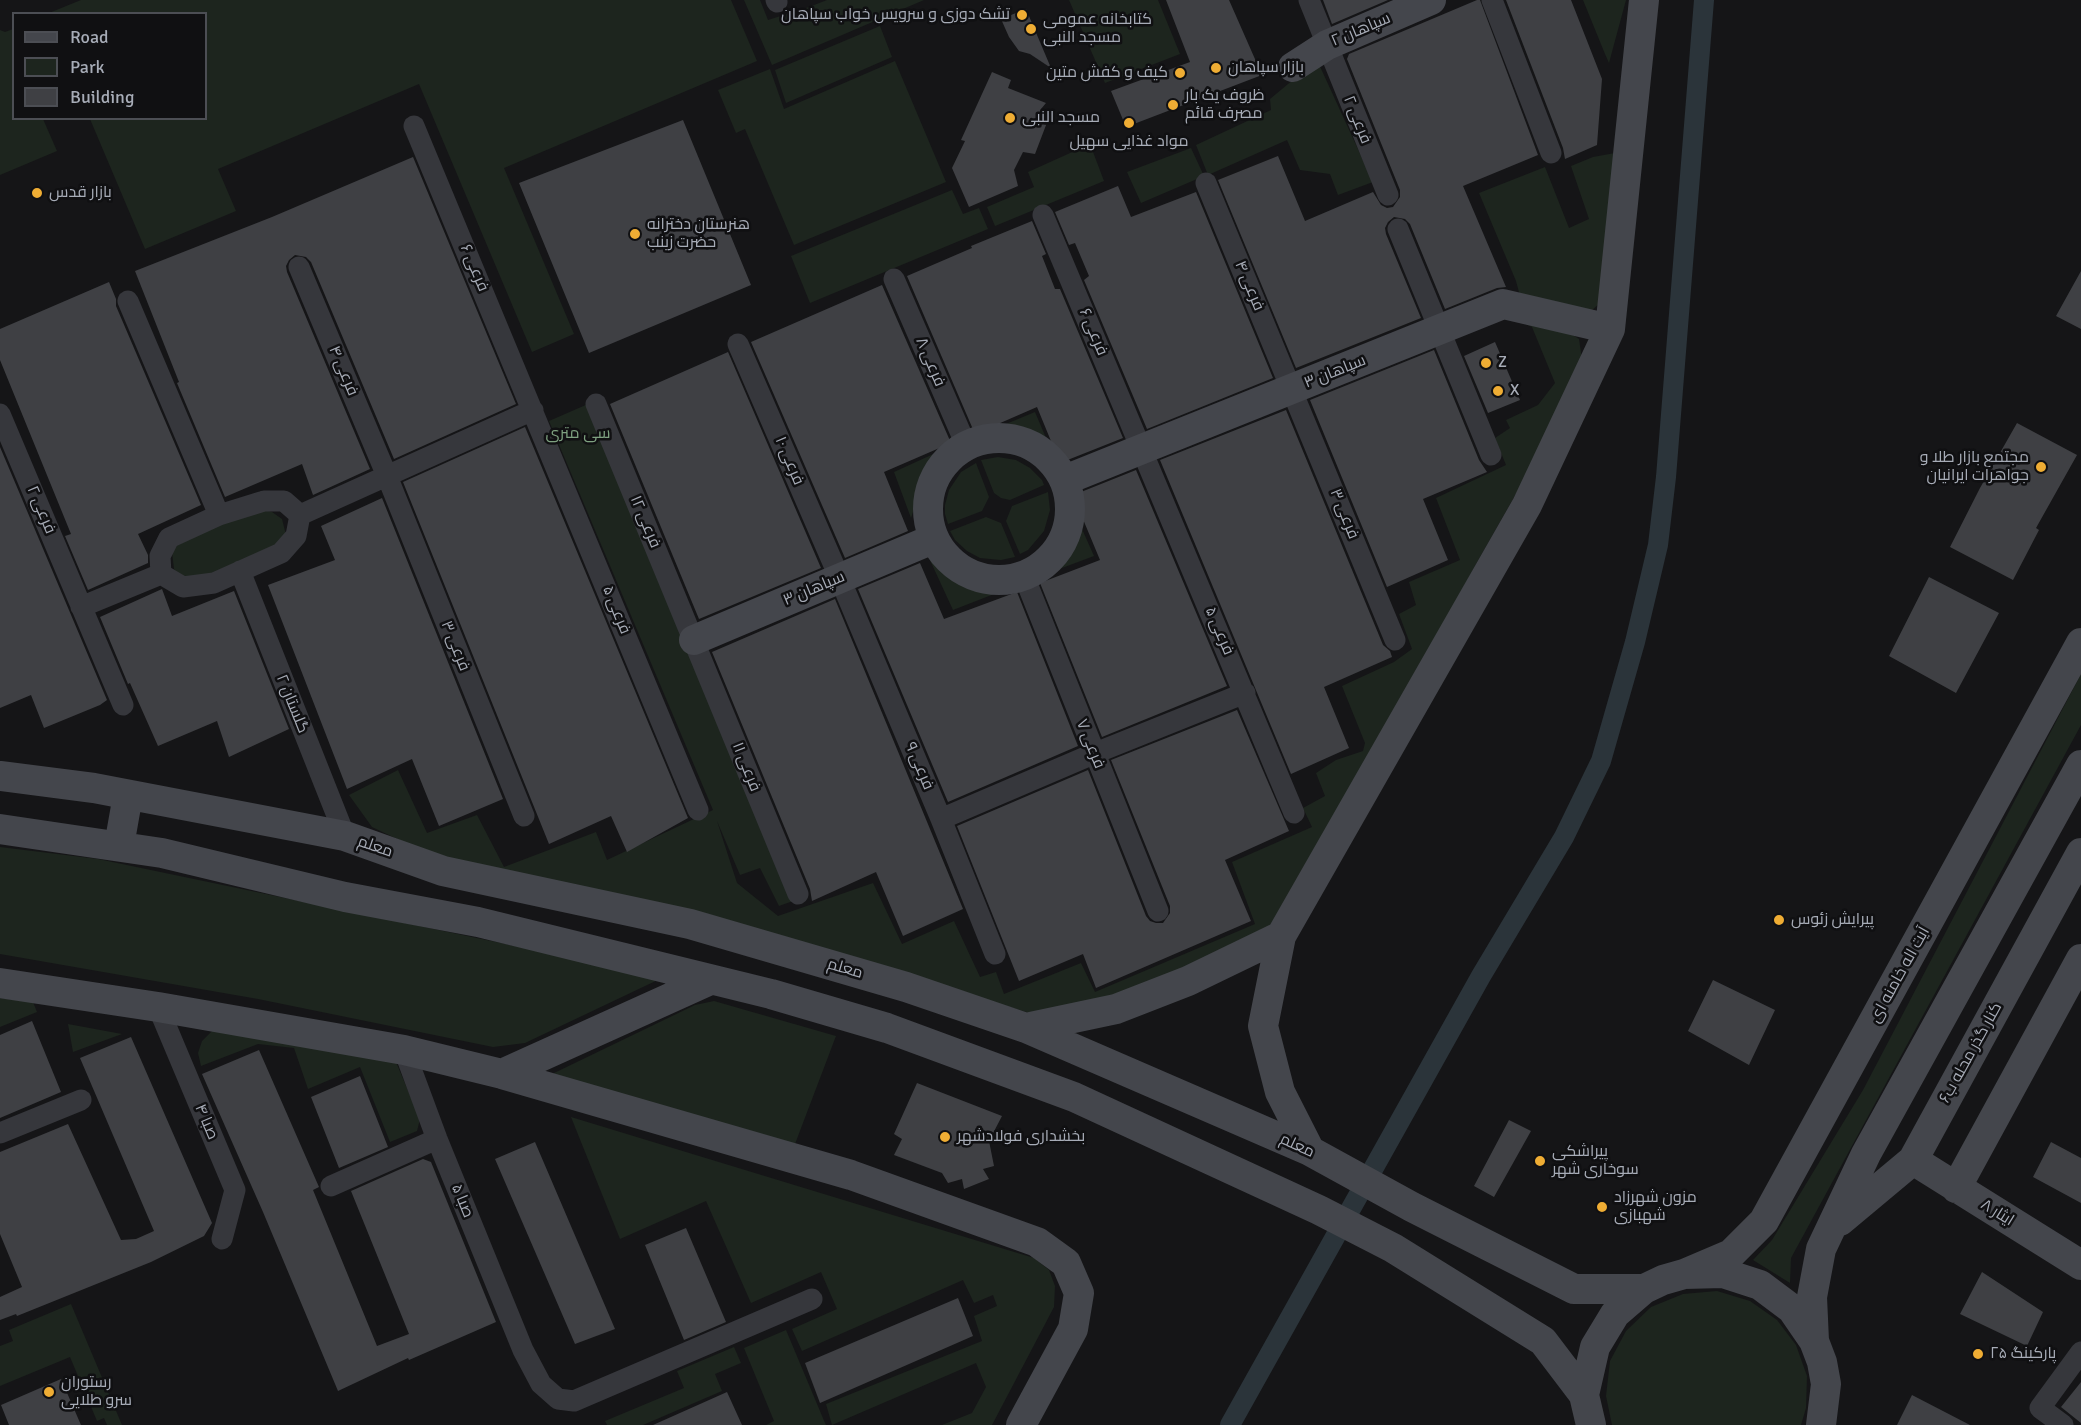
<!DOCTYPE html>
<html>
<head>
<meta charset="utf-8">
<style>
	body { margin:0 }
	#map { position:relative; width:2081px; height:1425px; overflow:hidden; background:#151517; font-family:Signika,sans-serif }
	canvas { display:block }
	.legend { position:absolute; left:12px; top:12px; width:195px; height:108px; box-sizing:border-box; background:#101012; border:2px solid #4c4e54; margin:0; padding:8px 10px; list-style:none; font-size:18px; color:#a7acb7 }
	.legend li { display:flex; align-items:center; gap:12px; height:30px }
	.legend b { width:30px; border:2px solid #4c4e54 }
</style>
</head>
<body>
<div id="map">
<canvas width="2081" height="1425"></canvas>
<ul class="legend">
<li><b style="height:8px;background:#44464c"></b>Road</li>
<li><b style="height:16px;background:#1d251e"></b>Park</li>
<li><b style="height:16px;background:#3f4044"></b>Building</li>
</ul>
</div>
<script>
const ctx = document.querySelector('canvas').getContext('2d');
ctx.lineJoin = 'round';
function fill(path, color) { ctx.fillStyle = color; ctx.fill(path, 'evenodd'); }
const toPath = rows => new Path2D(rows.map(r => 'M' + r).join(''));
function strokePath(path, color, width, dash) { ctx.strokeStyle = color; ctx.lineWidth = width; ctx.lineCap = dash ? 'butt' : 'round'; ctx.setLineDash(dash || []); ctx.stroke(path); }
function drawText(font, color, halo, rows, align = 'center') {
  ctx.font = font + ' Signika,Cairo,sans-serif'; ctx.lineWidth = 5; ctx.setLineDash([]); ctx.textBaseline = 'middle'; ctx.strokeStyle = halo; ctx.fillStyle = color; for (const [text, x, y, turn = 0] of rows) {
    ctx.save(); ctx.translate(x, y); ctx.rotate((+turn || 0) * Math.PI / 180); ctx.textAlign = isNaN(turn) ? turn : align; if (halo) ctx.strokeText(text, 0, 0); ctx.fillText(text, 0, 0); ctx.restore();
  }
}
const green = toPath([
	[81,0,731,0,757,61,504,168,574,334,532,352,419,84,218,169,236,211,145,249,90,119,206,118,206,14,49,13],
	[744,0,760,0,768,20,809,7,827,0,924,0,772,65],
	[1069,0,1158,0,1180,54,1105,83],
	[1583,0,1626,0,1609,63,1605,54],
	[880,26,892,57,786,103,775,70],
	[13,29,14,118,43,119,57,151,0,175,0,30,5,32],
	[1317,60,1373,182,1338,195,1330,174,1300,170,1287,140,1208,175,1196,145,1271,110,1270,99],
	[895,61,946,182,794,245,745,129,736,133,718,90,770,69,784,109],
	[1090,144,1104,181,995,226,987,207,1034,187,1028,172],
	[1191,148,1204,176,1141,203,1127,172],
	[1615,153,1599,304,1591,311,1520,296,1516,281,1479,193,1545,167,1569,228,1589,219,1571,166,1593,157],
	[952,190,963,214,979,208,988,229,810,303,791,256],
	[1519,321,1567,331,1579,339,1583,366,1565,408,1476,564,1279,930,1176,979,1037,1015,611,893,431,855,372,827,349,795,398,770,427,833,477,815,504,867,596,832,607,860,713,810,549,421,588,404,793,901,779,906,760,868,740,875,717,821,737,883,778,916,873,883,902,944,954,921,980,977,996,972,1004,994,1081,963,1095,992,1255,924,1232,862,1312,827,1303,808,1325,796,1316,773,1336,760,1363,751,1365,743,1342,686,1394,662,1412,649,1399,614,1416,605,1409,582,1460,560,1436,498,1506,465,1495,438,1510,428,1506,420,1538,405,1555,383,1532,327],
	[1035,412,1052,452,1040,444,1017,435,989,431],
	[940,451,924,479,911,518,894,472],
	[998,457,1016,460,1030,468,1042,480,1044,485,1010,500,1001,498,994,493,981,460],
	[976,463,989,497,982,511,948,524,945,514,945,505,949,490,961,472],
	[1048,492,1050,510,1044,531,1028,550,1020,554,1006,521,1012,506],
	[265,510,272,512,282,519,286,535,277,549,209,579,179,577,174,569,172,552,179,542,213,526],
	[986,517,1001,523,1015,557,1001,560,980,558,967,551,955,540,950,531],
	[1078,520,1094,556,1054,571,1067,548],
	[929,558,953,573,979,584,1007,589,953,610],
	[2081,674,2081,725,1791,1258,1790,1283,1753,1260,1772,1240,1863,1090],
	[0,847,98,859,664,977,525,1043,493,1047,258,999,0,954],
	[0,998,33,1002,37,1012,0,1027],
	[714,1001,836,1036,795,1144,550,1075,695,1005],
	[68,1024,122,1034,73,1052],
	[215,1028,396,1062,420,1119,417,1131,390,1142,360,1067,308,1089,294,1048,258,1044,201,1066,198,1053,202,1041],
	[571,1117,1034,1258,1049,1270,1055,1286,1054,1307,992,1425,942,1425,972,1413,986,1387,976,1363,832,1425,826,1404,982,1341,974,1316,997,1306,993,1295,974,1303,963,1280,802,1351,792,1329,837,1309,821,1272,751,1303,706,1201,620,1239],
	[1717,1291,1750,1301,1777,1320,1796,1345,1807,1376,1806,1408,1801,1425,1612,1425,1606,1396,1610,1361,1626,1331,1651,1307,1683,1294],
	[71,1304,122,1425,107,1425,104,1418,97,1421,70,1357,0,1386,0,1346,13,1341,9,1330],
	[786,1330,825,1423,826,1425,766,1425,774,1421,744,1348],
	[734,1347,741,1363,715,1374,722,1391,643,1425,607,1425,605,1421,684,1388,677,1371]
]);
const canal = toPath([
	[1230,1425,1481,976,1564,837,1601,761,1635,642,1658,545,1666,477,1704,0]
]);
const building = toPath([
	[1166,0,1229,0,1262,75,1126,127,1111,91,1190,62],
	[1323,0,1388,0,1332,24],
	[1477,0,1480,0,1538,155,1463,186,1506,287,1497,288,1445,309,1410,224,1405,219,1394,217,1388,222,1385,228,1386,234,1421,318,1296,368,1218,180,1278,156,1305,221,1373,192,1381,205,1387,208,1393,207,1400,197,1400,190,1347,59,1349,54],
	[1506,0,1571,0,1602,79,1597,145,1565,159,1563,148],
	[1026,9,1051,68,1030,54,1019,51,1009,37,1001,19],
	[992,72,1011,80,1008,88,1046,103,1041,109,1051,112,1035,154,1023,152,1014,170,1018,186,969,207,952,168,965,141,961,140],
	[683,120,751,285,589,353,519,183],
	[413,157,516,404,394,459,311,262,306,257,295,255,289,260,286,266,287,272,370,469,313,495,302,464,225,497,177,383,179,382,135,271,272,217],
	[1118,186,1131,217,1196,192,1273,378,1147,429,1084,280,1089,276,1075,243,1069,245,1055,212],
	[1032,221,1046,254,1042,256,1055,289,1060,289,1123,438,1060,463,1037,407,975,434,907,276,972,248,971,246],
	[2081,271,2081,329,2056,316],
	[109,282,116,299,116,306,201,505,138,534,148,555,148,563,88,590,65,536,71,534,0,360,0,329],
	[882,285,951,443,884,472,908,531,845,558,751,342],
	[1495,342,1520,400,1488,413,1464,356],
	[1434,350,1479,460,1487,472,1423,499,1448,560,1387,587,1310,400],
	[728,352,821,568,699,619,610,404],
	[1286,410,1383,645,1390,651,1392,657,1324,687,1349,748,1291,774,1160,460],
	[2017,423,2077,455,2036,528,2039,530,2013,580,1950,547,1980,488],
	[525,427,688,818,627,852,611,816,549,844,403,482],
	[0,447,107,700,100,705,44,728,31,695,0,708],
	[1136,470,1227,686,1102,737,1040,583,1100,560,1075,500,1076,494],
	[382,498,503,799,439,826,412,759,347,789,268,585,335,560,321,526],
	[920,563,944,619,1017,592,1078,746,948,802,858,589],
	[1929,577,1999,613,1956,693,1889,656],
	[162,589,172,616,234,591,289,729,229,757,217,721,158,746,130,683,128,684,100,617],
	[835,599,963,909,903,936,876,872,812,901,810,889,712,652],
	[1237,710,1289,831,1225,860,1251,921,1096,988,1083,954,1019,981,957,826,1088,770,1146,916,1150,921,1156,923,1163,923,1170,913,1170,906,1111,760],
	[1713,980,1775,1010,1749,1065,1688,1031],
	[32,1021,61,1092,0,1118,0,1035],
	[131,1037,212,1223,204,1236,151,1262,17,1316,16,1314,0,1320,0,1297,22,1287,0,1234,0,1152,68,1124,121,1240,136,1239,154,1231,80,1058],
	[259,1050,319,1187,313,1190,377,1346,409,1334,351,1191,423,1159,431,1162,496,1322,409,1360,408,1358,338,1391,263,1212,202,1074],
	[360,1076,388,1147,339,1168,311,1097],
	[917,1083,1002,1116,989,1141,994,1166,983,1169,989,1179,964,1189,962,1179,948,1183,942,1173,894,1155,902,1139,894,1134],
	[1509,1120,1531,1131,1494,1197,1474,1186],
	[535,1142,615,1329,575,1344,495,1159],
	[2051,1142,2081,1158,2081,1203,2033,1177],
	[686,1228,726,1322,684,1340,645,1245],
	[1982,1272,2043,1312,2027,1346,1960,1314],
	[958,1298,973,1336,820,1403,805,1363],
	[61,1379,81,1425,9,1425,1,1405],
	[2081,1382,2081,1423,2061,1407],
	[727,1392,742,1425,653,1425],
	[1912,1395,1970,1425,1897,1425]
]);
const street = toPath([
	[776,0,777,2],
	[1309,0,1388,195],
	[1492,0,1551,153],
	[414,126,698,810],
	[1206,183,1395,640],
	[1043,215,1294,813],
	[1398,229,1491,455],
	[299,267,387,476,524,816],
	[894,279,966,445],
	[128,301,219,515],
	[738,344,840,579,941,819,995,954],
	[596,404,798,894],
	[0,414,123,705],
	[264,501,284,501,300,515,296,536,281,553,214,583,183,587,161,574,160,556,169,538,219,515,264,501],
	[300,515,533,410],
	[240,571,345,836],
	[1024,576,1158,911],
	[81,607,161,574],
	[941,819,1093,754,1245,693],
	[158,1007,235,1190,222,1239],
	[404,1050,437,1139,523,1350,541,1384,558,1399,574,1401,812,1299],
	[0,1133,81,1100],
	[331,1186,437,1139],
	[2063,1425,2040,1408,2081,1352]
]);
const secondary = toPath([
	[1293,67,1327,45,1431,0],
	'928 509a71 71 0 1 1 142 0a71 71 0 1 1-142 0Z',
	[1065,480,1503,304,1610,329],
	[694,640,933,539],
	[0,776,94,788,345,836,443,871,690,924,906,987,1026,1028,1310,1151,1412,1207,1574,1289,1644,1289],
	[0,829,162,853,345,897,478,922,771,994,887,1028,1074,1097,1319,1210,1393,1248,1543,1341,1584,1395],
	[119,846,128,795],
	[0,983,158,1007,404,1050,502,1074,851,1175,1037,1242,1066,1263,1079,1293,1073,1329,1021,1425],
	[1026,1028,1116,1009,1188,981,1281,936],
	[502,1074,710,980],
	[1310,1151,1280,1092,1263,1026,1281,936,1527,505,1610,329,1644,0],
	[1913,1160,2081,1265],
	[1956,1188,2081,959],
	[1840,1221,1913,1160,2081,853],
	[1684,1274,1731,1254,1764,1221,2081,643],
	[1814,1341,1812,1297,1821,1249,1866,1154,2081,765],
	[1591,1425,1584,1395,1595,1347,1615,1314,1644,1289,1663,1280,1684,1274,1723,1273,1760,1285,1792,1309,1814,1341,1822,1362,1826,1384,1821,1425]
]);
const markers = [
	[1022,15,6,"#efad34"],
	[1031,29,6,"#efad34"],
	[1216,68,6,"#efad34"],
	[1180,73,6,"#efad34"],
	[1173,105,6,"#efad34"],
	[1010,118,6,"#efad34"],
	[1129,123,6,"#efad34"],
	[37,193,6,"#efad34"],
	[635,234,6,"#efad34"],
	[1486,363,6,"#efad34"],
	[1498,391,6,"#efad34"],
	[2041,467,6,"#efad34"],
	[1779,920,6,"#efad34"],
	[945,1137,6,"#efad34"],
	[1540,1161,6,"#efad34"],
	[1602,1207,6,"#efad34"],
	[1978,1354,6,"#efad34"],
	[49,1392,6,"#efad34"]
];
const poiNames = [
	["تشک دوزی و سرویس خواب سپاهان",1010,15,"right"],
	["کتابخانه عمومی",1043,20],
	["مسجد النبی",1043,38],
	["بازار سپاهان",1228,68],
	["کیف و کفش متین",1168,73,"right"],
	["ظروف یک بار",1185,96],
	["مصرف قائم",1185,114],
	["مسجد النبی",1022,118],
	["مواد غذایی سهیل",1129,142,"center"],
	["بازار قدس",49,193],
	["هنرستان دخترانه",647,225],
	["حضرت زینب",647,243],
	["Z",1498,363],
	["X",1510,391],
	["مجتمع بازار طلا و",2029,458,"right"],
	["جواهرات ایرانیان",2029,476,"right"],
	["پیرایش زئوس",1791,920],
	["بخشداری فولادشهر",957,1137],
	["پیراشکی",1552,1152],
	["سوخاری شهر",1552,1170],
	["مزون شهرزاد",1614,1198],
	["شهبازی",1614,1216],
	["پارکینگ ۲۵",1990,1354],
	["رستوران",61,1383],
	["سرو طلایی",61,1401]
];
const streetNames = [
	["سپاهان ۲",1361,30,-23],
	["فرعی ۲",1357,120,68],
	["فرعی ۶",474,268,67],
	["فرعی ۴",1249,286,67],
	["فرعی ۶",1093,332,67],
	["فرعی ۸",930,362,67],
	["فرعی ۴",343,371,67],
	["سپاهان ۳",1335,372,-22],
	["فرعی ۱۰",789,461,67],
	["فرعی ۲",41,510,67],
	["فرعی ۳",1344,514,68],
	["فرعی ۱۲",645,522,67],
	["سپاهان ۳",814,589,-23],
	["فرعی ۵",616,610,68],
	["فرعی ۵",1219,631,67],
	["فرعی ۳",455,646,68],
	["گلستان ۲",292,704,68],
	["فرعی ۷",1090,744,68],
	["فرعی ۹",919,766,67],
	["فرعی ۱۱",746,767,68],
	["معلم",375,847,19],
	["معلم",845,969,16],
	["آیت اله خامنه ای",1900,975,-61],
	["کنار گذر محله ب۶",1971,1053,-61],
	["صبا ۴",206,1122,67],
	["معلم",1297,1146,25],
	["صبا ۵",462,1201,68],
	["ایثار ۸",1997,1213,32]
];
const parkNames = [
	["سی متری",578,434]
];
fill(green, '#1d251e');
strokePath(canal, '#2b343a', 20);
fill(building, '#3f4044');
strokePath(street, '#36373c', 21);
strokePath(secondary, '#44464c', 30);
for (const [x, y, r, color] of markers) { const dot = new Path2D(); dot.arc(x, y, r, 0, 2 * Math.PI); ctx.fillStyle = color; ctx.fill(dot); strokePath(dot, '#101012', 2); }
drawText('16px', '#a7acb7', '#101012', poiNames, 'left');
drawText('16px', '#a7acb7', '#101012', streetNames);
drawText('16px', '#7ea180', '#101012', parkNames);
</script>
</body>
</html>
